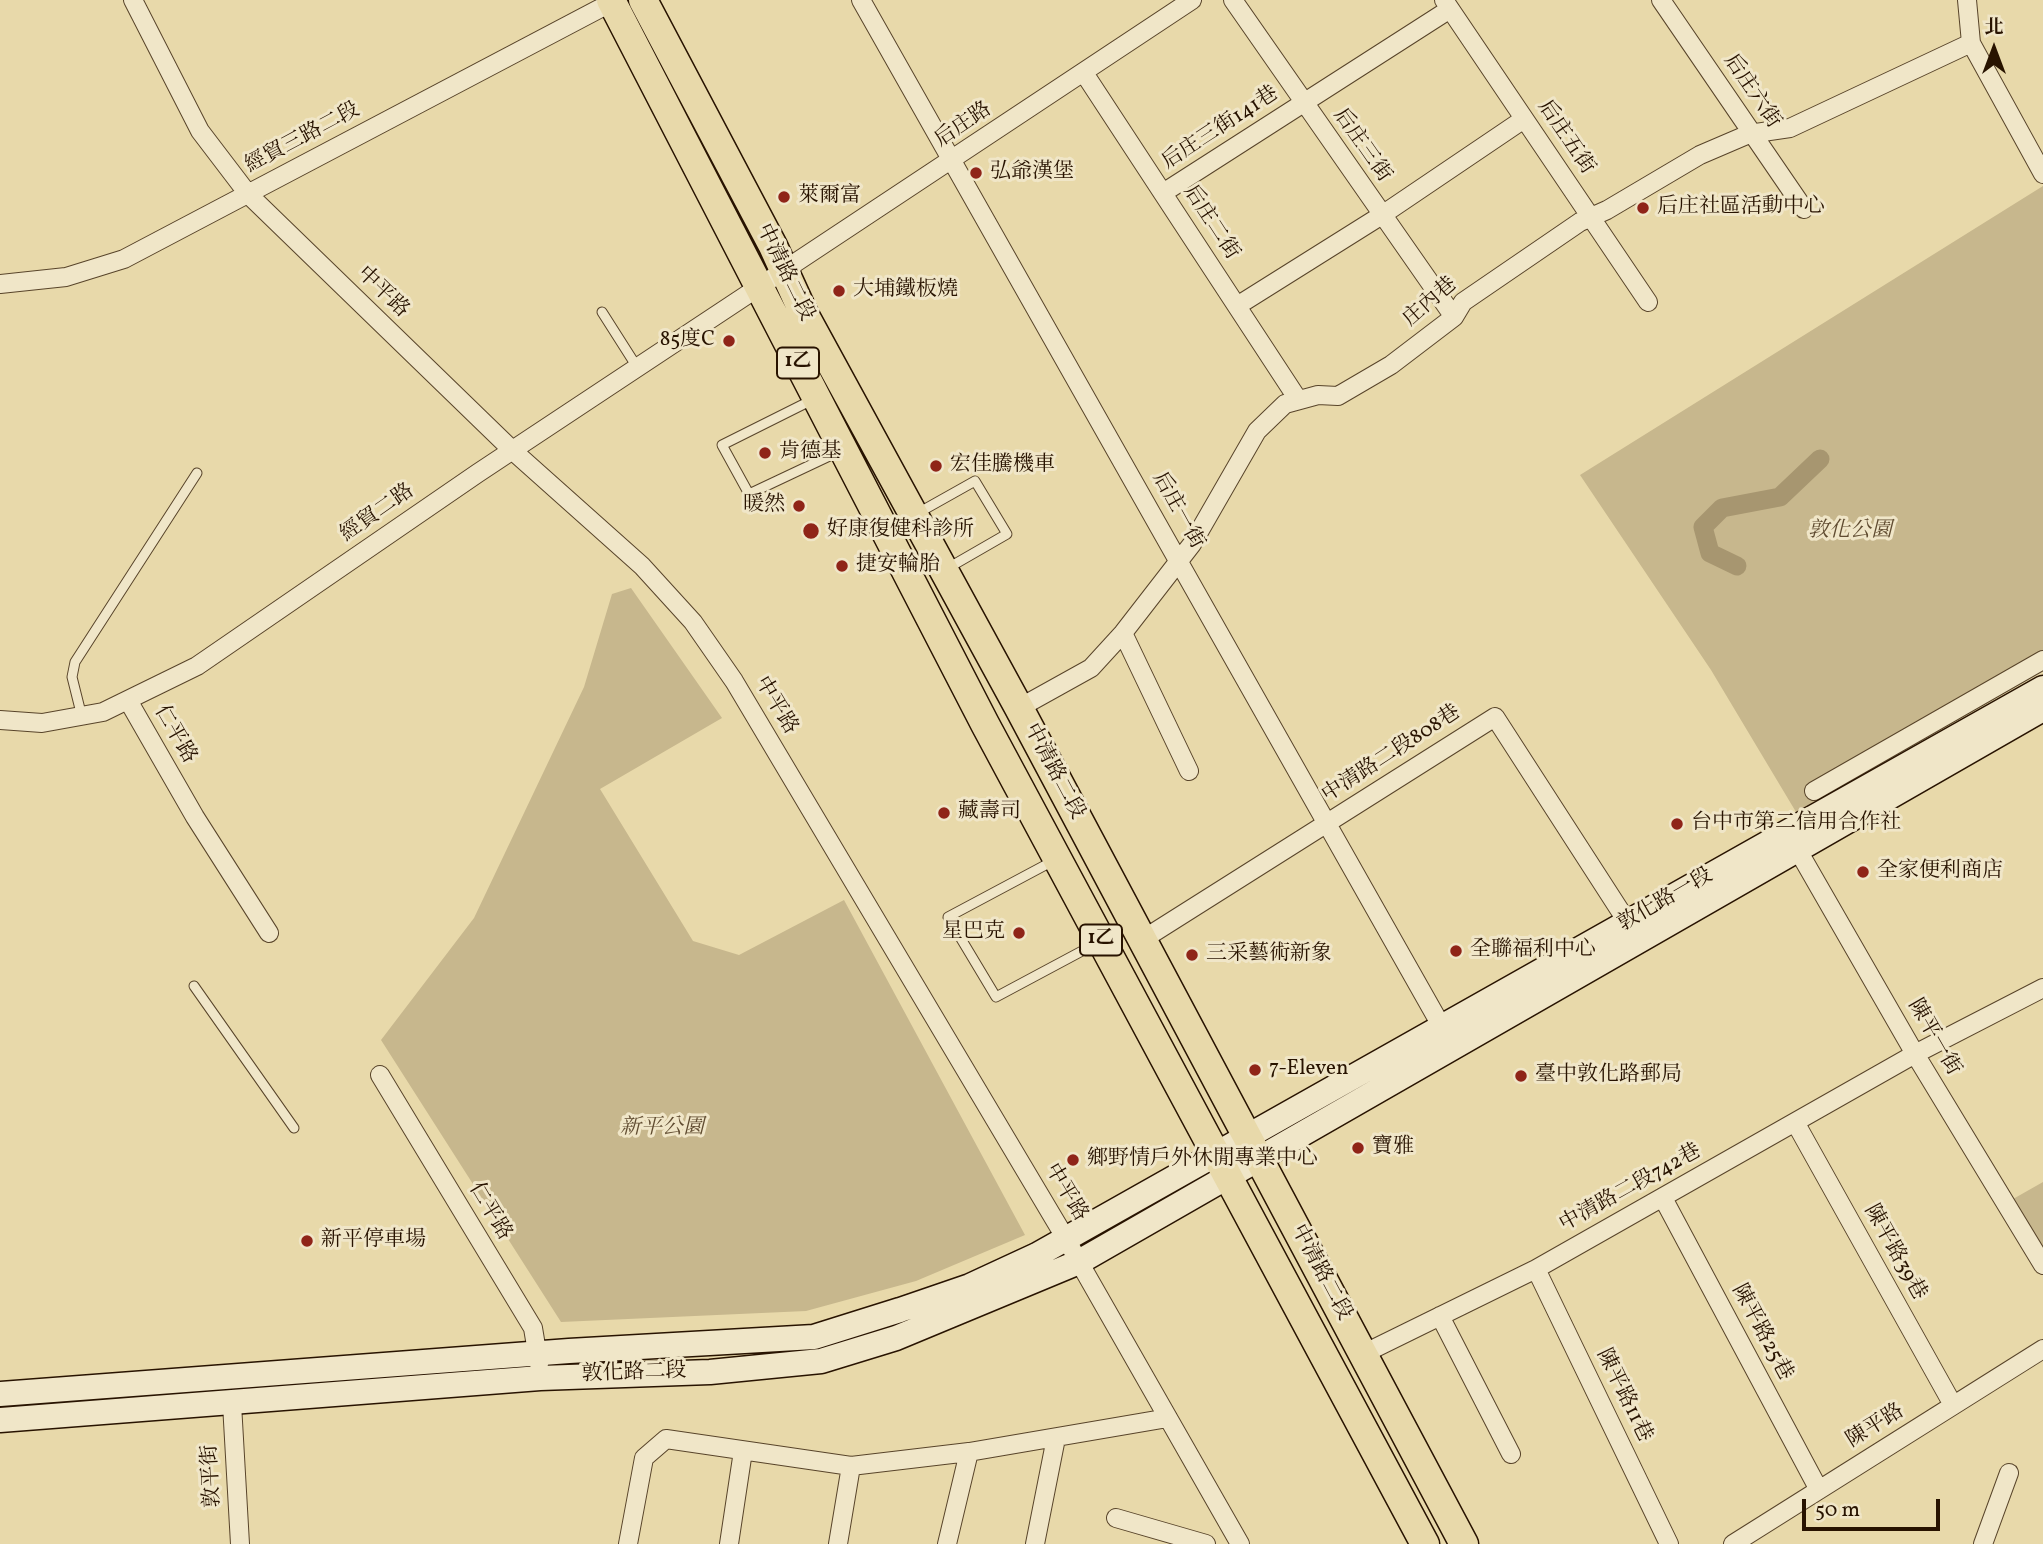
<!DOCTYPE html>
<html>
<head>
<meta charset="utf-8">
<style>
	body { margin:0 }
	#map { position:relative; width:2043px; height:1544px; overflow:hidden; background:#e8d9aa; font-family:Vollkorn,"Noto Serif TC",serif }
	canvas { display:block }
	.north { position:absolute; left:1959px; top:14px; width:70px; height:70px; -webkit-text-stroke:5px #f0e6c8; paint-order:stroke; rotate:0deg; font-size:19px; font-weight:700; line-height:28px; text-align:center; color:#281300 }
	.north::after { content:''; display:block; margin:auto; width:24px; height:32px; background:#281300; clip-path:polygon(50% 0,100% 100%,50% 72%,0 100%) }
	.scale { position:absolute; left:1802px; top:1499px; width:138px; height:32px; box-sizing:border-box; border:4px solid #281300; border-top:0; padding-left:9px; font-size:21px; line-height:24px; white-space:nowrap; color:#281300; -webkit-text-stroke:5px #f0e6c8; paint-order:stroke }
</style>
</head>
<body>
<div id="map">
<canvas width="2043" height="1544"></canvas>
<div class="north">北</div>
<div class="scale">50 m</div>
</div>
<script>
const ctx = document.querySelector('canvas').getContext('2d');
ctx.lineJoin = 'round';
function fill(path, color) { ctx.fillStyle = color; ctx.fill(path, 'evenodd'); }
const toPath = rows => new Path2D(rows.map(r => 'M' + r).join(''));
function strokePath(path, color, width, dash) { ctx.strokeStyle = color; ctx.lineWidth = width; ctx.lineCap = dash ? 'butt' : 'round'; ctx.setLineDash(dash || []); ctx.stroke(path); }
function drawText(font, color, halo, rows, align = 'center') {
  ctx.font = font + ' Vollkorn,"Noto Serif TC",serif'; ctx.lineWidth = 6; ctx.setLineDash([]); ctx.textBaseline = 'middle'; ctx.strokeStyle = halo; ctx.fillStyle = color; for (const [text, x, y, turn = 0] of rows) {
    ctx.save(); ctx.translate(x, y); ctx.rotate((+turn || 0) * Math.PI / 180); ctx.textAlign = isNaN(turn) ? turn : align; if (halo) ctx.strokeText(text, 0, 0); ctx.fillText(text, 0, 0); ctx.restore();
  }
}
const green = toPath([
	[2043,186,2043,668,1796,812,1711,670,1580,475],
	[631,588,722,718,600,789,693,941,739,955,844,900,1025,1235,916,1281,806,1311,561,1322,381,1040,474,918,584,687,612,594],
	[2043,1182,2043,1266,2006,1203]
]);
const canal = toPath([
	[1737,566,1710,553,1703,527,1722,508,1780,497,1820,459]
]);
const lane = toPath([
	[602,312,637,367],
	[812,400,722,445,749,494,838,452],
	[918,513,975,481,1007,534,948,568],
	[82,717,72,677,75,662,197,473],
	[1053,861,948,917,996,997,1097,943],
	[194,986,294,1128]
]);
const street = toPath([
	[133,0,200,131,248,194,512,450,642,566,693,622,734,681,1066,1239,1240,1544],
	[861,0,1447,1036],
	[1233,0,1454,317],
	[1444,0,1648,302],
	[1661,0,1804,209],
	[1967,0,1971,43,2043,174],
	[1084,73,1297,398],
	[1163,193,1450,9],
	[0,284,66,277,124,259,616,0],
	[1237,306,1382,215,1524,119],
	[1123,633,1189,771],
	[129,702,195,817,269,933],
	[1019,708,1091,668,1123,633,1192,544,1257,431,1285,404,1318,395,1338,396,1391,365,1454,317,1463,302,1580,222,1607,210,1700,155,1749,134,1790,128,1971,43],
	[0,720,42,723,103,712,197,666,478,473,1192,0],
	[1814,791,2043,660],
	[1792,840,1915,1054,2043,1265],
	[1142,940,1495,717,1628,923],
	[380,1075,533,1328,539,1364],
	[1795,1122,1953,1405],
	[1663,1198,1819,1490],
	[1536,1269,1669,1544],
	[1440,1316,1511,1454],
	[1363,1354,1536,1269,1915,1054,2043,988],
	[232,1404,240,1544],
	[1116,1518,1206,1544],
	[628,1544,644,1458,666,1439,851,1466,969,1452,1168,1418],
	[729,1544,743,1451],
	[838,1544,851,1466],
	[947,1544,969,1452],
	[1035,1544,1056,1438],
	[1733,1544,2043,1349],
	[1983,1544,2009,1473]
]);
const secondary = toPath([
	[0,1394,569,1351,814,1337,900,1310,970,1286,1037,1255,2043,688],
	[0,1420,540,1378,710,1372,821,1361,896,1338,1079,1262,2043,709]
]);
const primary = toPath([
	[611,0,985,724,1425,1544],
	[643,0,773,246,804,314,1019,708,1464,1544]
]);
const markers = [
	[976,173,7,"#8f2418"],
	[784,197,7,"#8f2418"],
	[1643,208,7,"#8f2418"],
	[839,291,7,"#8f2418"],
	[729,341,7,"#8f2418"],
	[765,453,7,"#8f2418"],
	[936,466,7,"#8f2418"],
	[799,506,7,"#8f2418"],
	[811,531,9,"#8f2418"],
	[842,566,7,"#8f2418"],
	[944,813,7,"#8f2418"],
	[1677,824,7,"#8f2418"],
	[1863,872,7,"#8f2418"],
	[1019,933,7,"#8f2418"],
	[1456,951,7,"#8f2418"],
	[1192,955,7,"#8f2418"],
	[1255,1070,7,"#8f2418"],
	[1521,1076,7,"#8f2418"],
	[1358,1148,7,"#8f2418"],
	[1073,1160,7,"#8f2418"],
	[307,1241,7,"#8f2418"]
];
const shields = [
	[798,363,42],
	[1101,940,42]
];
const shieldNames = [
	["1乙",798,363],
	["1乙",1101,940]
];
const streetNames = [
	["后庄六街",1751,92,56],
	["后庄路",964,126,-34],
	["后庄三街141巷",1221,129,-33],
	["后庄五街",1565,138,56],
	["經貿三路二段",303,139,-28],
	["后庄三街",1361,146,55],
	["后庄二街",1210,223,57],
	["中清路二段",784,273,64],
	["中平路",382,293,44],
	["庄內巷",1431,303,-41],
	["后庄一街",1177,511,61],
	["經貿二路",378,514,-35],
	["中平路",775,706,59],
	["仁平路",174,735,60],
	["中清路二段808巷",1392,755,-33],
	["中清路二段",1053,772,62],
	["敦化路一段",1666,901,-30],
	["陳平一街",1933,1038,60],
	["中清路二段742巷",1631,1189,-29],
	["中平路",1065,1193,59],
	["仁平路",489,1212,59],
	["陳平路39巷",1894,1253,61],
	["中清路二段",1320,1273,62],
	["陳平路25巷",1761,1333,62],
	["敦化路二段",634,1374,-2],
	["陳平路11巷",1623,1396,64],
	["陳平路",1876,1427,-32],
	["敦平街",213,1476,-93]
];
const poiNames = [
	["弘爺漢堡",990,173],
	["萊爾富",798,197],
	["后庄社區活動中心",1657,208],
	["大埔鐵板燒",853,291],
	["85度C",715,341,"right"],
	["肯德基",779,453],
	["宏佳騰機車",950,466],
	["暖然",785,506,"right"],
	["好康復健科診所",827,531],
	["捷安輪胎",856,566],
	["藏壽司",958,813],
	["台中市第二信用合作社",1691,824],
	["全家便利商店",1877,872],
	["星巴克",1005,933,"right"],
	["全聯福利中心",1470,951],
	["三采藝術新象",1206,955],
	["7-Eleven",1269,1070],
	["臺中敦化路郵局",1535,1076],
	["寶雅",1372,1148],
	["鄉野情戶外休閒專業中心",1087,1160],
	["新平停車場",321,1241]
];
const parkNames = [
	["敦化公園",1850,532],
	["新平公園",662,1129]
];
fill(green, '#c7b78d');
strokePath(canal, '#a79670', 19);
strokePath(lane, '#58442a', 11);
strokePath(street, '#58442a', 20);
strokePath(secondary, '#281300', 27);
strokePath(primary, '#281300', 31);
strokePath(lane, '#f0e6c8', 9);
strokePath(street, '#f0e6c8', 18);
strokePath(secondary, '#f0e6c8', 24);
strokePath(primary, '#e8d9aa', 28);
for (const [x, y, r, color] of markers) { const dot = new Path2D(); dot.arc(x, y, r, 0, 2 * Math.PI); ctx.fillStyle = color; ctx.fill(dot); strokePath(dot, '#f0e6c8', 2.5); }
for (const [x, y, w] of shields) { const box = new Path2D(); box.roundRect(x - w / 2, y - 15.5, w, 31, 5); ctx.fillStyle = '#f0e6c8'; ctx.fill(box); strokePath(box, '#281300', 2); }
drawText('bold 19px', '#281300', null, shieldNames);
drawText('21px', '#281300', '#f0e6c8', streetNames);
drawText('21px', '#281300', '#f0e6c8', poiNames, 'left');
drawText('italic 21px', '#604c31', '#f0e6c8', parkNames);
</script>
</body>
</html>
